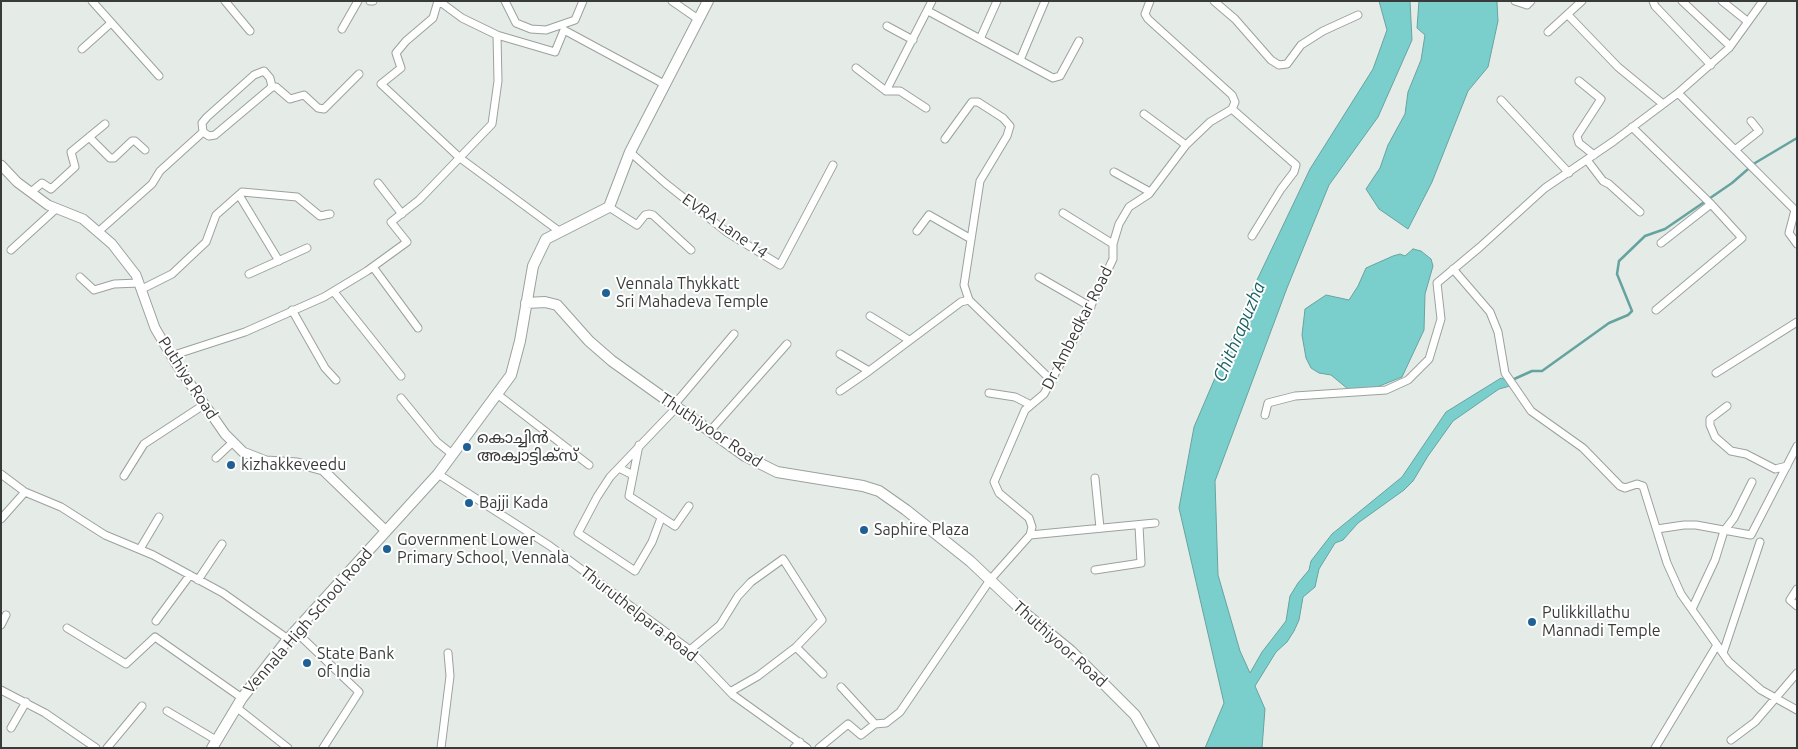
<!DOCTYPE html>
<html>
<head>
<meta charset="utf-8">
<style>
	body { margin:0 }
	#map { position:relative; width:1798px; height:749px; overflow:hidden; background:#e5ece7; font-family:Ubuntu,sans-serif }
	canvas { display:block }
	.frame { position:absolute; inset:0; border:2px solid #393b3a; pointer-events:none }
</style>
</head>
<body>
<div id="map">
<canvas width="1798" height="749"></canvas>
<div class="frame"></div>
</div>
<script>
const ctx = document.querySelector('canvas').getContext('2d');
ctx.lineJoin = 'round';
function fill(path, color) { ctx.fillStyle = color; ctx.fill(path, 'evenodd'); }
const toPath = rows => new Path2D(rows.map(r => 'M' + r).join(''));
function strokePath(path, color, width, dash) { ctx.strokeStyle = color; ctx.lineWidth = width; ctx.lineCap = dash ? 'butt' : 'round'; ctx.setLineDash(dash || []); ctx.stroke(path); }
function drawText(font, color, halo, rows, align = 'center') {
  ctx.font = font + ' Ubuntu,"Noto Sans Malayalam",sans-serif'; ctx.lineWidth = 4; ctx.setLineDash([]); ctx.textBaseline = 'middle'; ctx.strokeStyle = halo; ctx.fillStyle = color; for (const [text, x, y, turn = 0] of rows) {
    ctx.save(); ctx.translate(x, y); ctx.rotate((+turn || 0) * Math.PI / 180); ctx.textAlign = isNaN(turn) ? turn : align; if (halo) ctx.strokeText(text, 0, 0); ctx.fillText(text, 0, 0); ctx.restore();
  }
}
const water = toPath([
	[1379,1,1410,1,1412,40,1378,117,1329,185,1287,288,1215,481,1218,575,1240,651,1250,673,1262,652,1286,621,1290,596,1298,583,1309,570,1311,561,1332,534,1402,477,1446,412,1501,378,1506,380,1510,386,1499,389,1453,421,1428,456,1413,481,1404,490,1358,523,1343,540,1335,543,1319,569,1315,587,1303,597,1299,620,1294,631,1287,642,1276,652,1255,686,1265,709,1262,748,1205,748,1224,703,1179,508,1194,427,1257,280,1310,169,1373,69,1387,30,1379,1],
	[1419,1,1495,1,1497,2,1498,21,1488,67,1468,91,1432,182,1408,229,1379,209,1366,189,1380,168,1388,145,1405,114,1408,92,1421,60,1425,35,1417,28,1419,1],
	[1413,249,1421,251,1431,259,1433,266,1425,294,1424,330,1402,377,1377,387,1348,389,1331,375,1319,373,1311,368,1306,358,1302,335,1305,309,1326,295,1349,300,1358,286,1366,268,1393,256,1400,254,1405,256,1413,249]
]);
const stream = toPath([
	[1512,380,1532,371,1542,371,1609,323,1628,315,1632,311,1617,274,1619,261,1645,236,1665,229,1732,183,1755,163,1797,138]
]);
const minor = toPath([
	[92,1,159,76],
	[225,1,250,31],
	[370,1,373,1],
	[438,1,433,18,406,41,396,53,401,68,381,84,460,158,559,231],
	[505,1,516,23,531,29,546,30,575,20,583,1],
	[672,1,698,19],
	[1214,1,1235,19,1271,60,1279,65,1287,64,1301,45,1323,31,1358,15],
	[1515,1,1527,5,1531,1],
	[1653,1,1655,6,1711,65],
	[1682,1,1730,46],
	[1722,1,1747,21],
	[928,11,1053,78,1060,76,1079,41],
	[1568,15,1618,67,1663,104],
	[887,26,913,40],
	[342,29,358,1],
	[1548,32,1582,1],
	[497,35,555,52,564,30,664,84],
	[980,39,997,1],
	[82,49,111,23],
	[1020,60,1045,1],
	[856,68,886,91,900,91,926,108],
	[1579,81,1601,99,1577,136,1579,143,1594,155],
	[886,91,932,1],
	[1678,93,1729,48,1763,1],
	[1501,100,1569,173],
	[1232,109,1296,165,1294,172,1281,189,1252,236],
	[1144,114,1186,145],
	[1632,127,1711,204,1661,243],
	[203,132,202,123,207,117,254,75,264,71,270,78,272,87],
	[89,137,110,158,114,158,132,141,135,141,145,150],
	[945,139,972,102,978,102,1003,118,1010,126,1007,136,980,181,964,285,969,300,1052,381],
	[1735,150,1759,131,1751,121],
	[630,152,665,183,728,233,780,265,833,165],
	[1587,160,1603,181,1609,184,1640,212],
	[1114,172,1150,192],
	[378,183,402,214],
	[31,192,42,183,51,189,75,167,71,152,105,124],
	[239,195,279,261],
	[609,207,637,225,645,215,649,214,653,215,691,250],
	[1063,213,1113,244],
	[917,231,929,215,971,239],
	[98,232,152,184,160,171,203,132,209,136,215,135,272,87,276,87,290,99,304,95,318,108,324,109,359,74],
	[11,250,57,208],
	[373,267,418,328],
	[1453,269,1490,312,1498,332,1505,373,1531,411,1583,448,1620,486,1625,488,1637,484,1643,486,1667,563,1681,594,1729,662,1761,690,1797,710],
	[249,274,307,248],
	[80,277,94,290,114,284,139,283],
	[1039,277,1091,307],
	[142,289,172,274,206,242,216,215,242,192,297,197,320,216,330,214],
	[334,292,401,376],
	[292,310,325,368,336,380],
	[1656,310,1742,238,1711,204],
	[870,316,909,340],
	[840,354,869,371,961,302,969,300],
	[171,356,245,332,324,297,367,271,407,242,391,222,419,200,492,124,498,81,497,35,462,18,439,1],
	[1716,373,1797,322],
	[840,391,869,371],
	[989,393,1015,397,1031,405],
	[497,394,589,465],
	[401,398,437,442,452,454],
	[674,405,734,334],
	[1727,406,1710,419,1710,425,1715,437,1731,451,1746,454,1775,469,1787,466],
	[1265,415,1268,403,1295,396,1386,390,1408,380,1429,359,1441,319,1437,283,1480,247,1545,188,1614,141,1678,93,1795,210,1789,233,1797,244],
	[710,431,787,344],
	[639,445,629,496,675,526,689,506],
	[216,458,233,442],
	[619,468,633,475],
	[1,474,25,492],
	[438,474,550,546,628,604,690,650,733,695,807,748],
	[124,476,144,444,205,404],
	[1095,478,1100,528],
	[661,518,652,542,635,571,578,533,597,497,610,477,677,407],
	[1,519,25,492,61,507,105,535,153,555,223,593,288,639],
	[1657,529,1684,525,1696,525,1751,535,1797,446],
	[1030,535,1155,523],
	[140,549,159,517],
	[1095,570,1141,563,1139,526],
	[198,580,222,544],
	[1797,589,1790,600,1797,606],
	[1692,609,1715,560,1724,531,1734,518,1752,482],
	[156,621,190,575],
	[1,625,6,615],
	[67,628,126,664,155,637,242,698],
	[295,631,359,692,323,748],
	[796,647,823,674],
	[690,650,720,625,738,596,751,582,783,559,822,620,796,647,758,676,730,692],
	[1723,653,1760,542],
	[841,687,875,724,886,723,900,712,990,580,1030,535,1032,527,1029,518,999,493,994,482,1025,410,1044,394,1086,316,1113,259,1113,244,1119,224,1129,207,1149,194,1186,145,1210,122,1232,109,1235,102,1232,95,1148,19,1145,14,1150,1],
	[1,690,45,713,96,748],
	[236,707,288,748],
	[167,711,216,740],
	[11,728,26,702],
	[1731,740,1755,722,1797,673],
	[107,748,142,706],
	[441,748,450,676,448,653],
	[794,748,800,742],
	[819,748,848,724,861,735,875,724],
	[1655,748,1717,645]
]);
const tertiary = toPath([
	[1,165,17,182,48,205,83,219,112,244,136,275,155,328,175,362,225,434,243,452,266,461,297,463,323,470,386,531]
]);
const secondary = toPath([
	[526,303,545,302,557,305,589,341,612,361,745,456,777,472,863,486,879,491,906,510,970,561,1027,615,1071,651,1135,715,1154,748],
	[212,748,242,698,288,639,438,474,511,375,520,341,533,266,546,239,609,207,630,152,708,1]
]);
const markers = [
	[606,293,5,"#1f6095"],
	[467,447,5,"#1f6095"],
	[231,465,5,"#1f6095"],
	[469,503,5,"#1f6095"],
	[864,530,5,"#1f6095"],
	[387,549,5,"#1f6095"],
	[1532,622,5,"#1f6095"],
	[307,663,5,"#1f6095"]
];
const streetNames = [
	["EVRA Lane 14",725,226,35],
	["Dr Ambedkar Road",1077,328,-63],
	["Puthiya Road",188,378,57],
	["Thuthiyoor Road",711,430,34],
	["Thuruthelpara Road",639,614,38],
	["Vennala High School Road",308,621,-49],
	["Thuthiyoor Road",1060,644,42]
];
const poiNames = [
	["Vennala Thykkatt",616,284],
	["Sri Mahadeva Temple",616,302],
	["കൊച്ചിൻ",477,438],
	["അക്വാട്ടിക്സ്",477,456],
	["kizhakkeveedu",241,465],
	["Bajji Kada",479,503],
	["Saphire Plaza",874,530],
	["Government Lower",397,540],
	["Primary School, Vennala",397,558],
	["Pulikkillathu",1542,613],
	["Mannadi Temple",1542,631],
	["State Bank",317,654],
	["of India",317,672]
];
const waterNames = [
	["Chithrapuzha",1239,332,-67]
];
fill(water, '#7acfcc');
strokePath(water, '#66a3a0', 1);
strokePath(stream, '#66a3a0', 2.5);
strokePath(minor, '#9ba19d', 9);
strokePath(tertiary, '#9ba19d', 11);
strokePath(secondary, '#9ba19d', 12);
strokePath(minor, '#fff', 7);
strokePath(tertiary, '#fff', 9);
strokePath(secondary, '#fff', 10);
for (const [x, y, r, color] of markers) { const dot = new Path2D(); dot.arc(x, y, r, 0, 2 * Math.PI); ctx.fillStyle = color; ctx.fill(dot); strokePath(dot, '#fff', 2); }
drawText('16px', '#393b3a', '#fff', streetNames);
drawText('16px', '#393b3a', '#fff', poiNames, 'left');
drawText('italic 18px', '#19605e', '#fff', waterNames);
</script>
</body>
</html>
